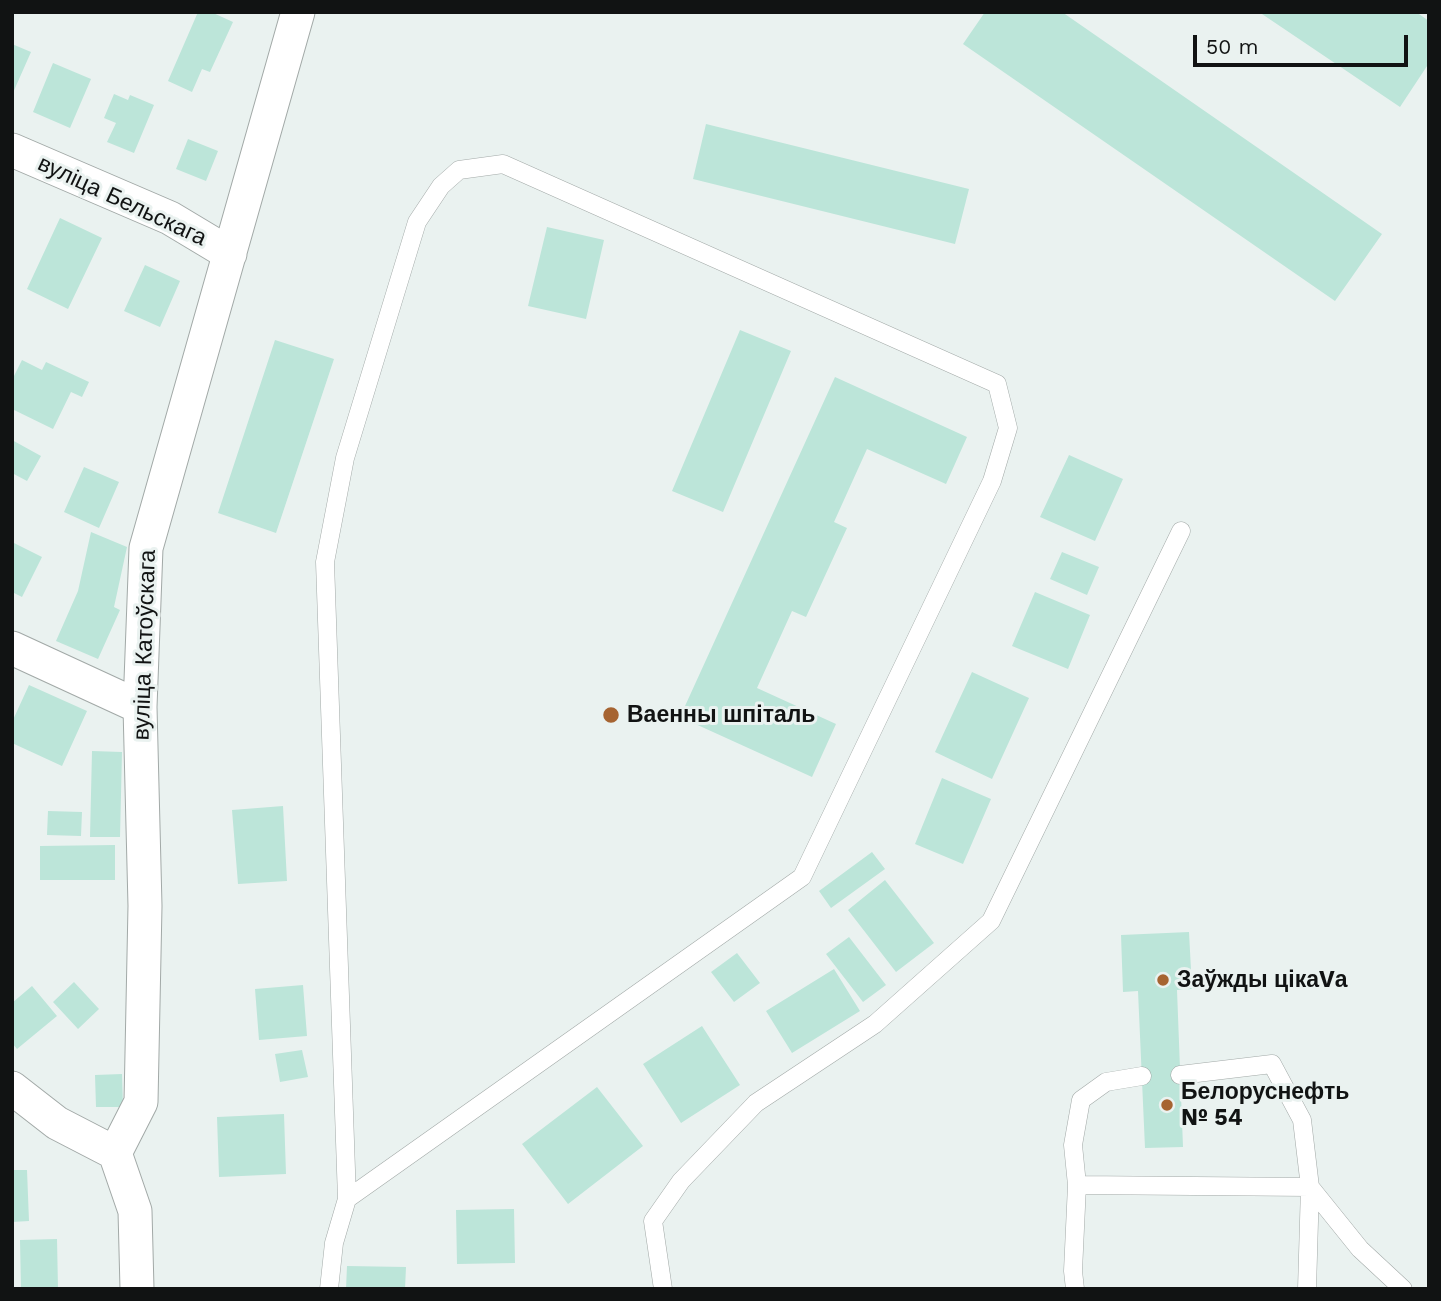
<!DOCTYPE html>
<html>
<head>
<meta charset="utf-8">
<style>
	body { margin:0 }
	#map { position:relative; width:1441px; height:1301px; overflow:hidden; background:#eaf2f0; font-family:"Work Sans",sans-serif }
	canvas { display:block }
	.frame { position:absolute; inset:0; border:14px solid #111313; pointer-events:none }
	.scale { position:absolute; left:1193px; top:35px; width:215px; height:32px; box-sizing:border-box; border:4px solid #111313; border-top:0; padding-left:9px; font-size:21px; line-height:24px; white-space:nowrap; color:#111313; -webkit-text-stroke:5px #eaf2f0; paint-order:stroke }
</style>
</head>
<body>
<div id="map">
<canvas width="1441" height="1301"></canvas>
<div class="frame"></div>
<div class="scale">50 m</div>
</div>
<script>
const ctx = document.querySelector('canvas').getContext('2d');
ctx.lineJoin = 'round';
function fill(path, color) { ctx.fillStyle = color; ctx.fill(path, 'evenodd'); }
const toPath = rows => new Path2D(rows.map(r => 'M' + r).join(''));
function strokePath(path, color, width, dash) { ctx.strokeStyle = color; ctx.lineWidth = width; ctx.lineCap = dash ? 'butt' : 'round'; ctx.setLineDash(dash || []); ctx.stroke(path); }
function drawText(font, color, halo, rows, align = 'center') {
  ctx.font = font + ' "Work Sans",sans-serif'; ctx.lineWidth = 6; ctx.setLineDash([]); ctx.textBaseline = 'middle'; ctx.strokeStyle = halo; ctx.fillStyle = color; for (const [text, x, y, turn = 0] of rows) {
    ctx.save(); ctx.translate(x, y); ctx.rotate((+turn || 0) * Math.PI / 180); ctx.textAlign = isNaN(turn) ? turn : align; if (halo) ctx.strokeText(text, 0, 0); ctx.fillText(text, 0, 0); ctx.restore();
  }
}
const building = toPath([
	[198,12,211,12,233,22,210,72,202,69,192,92,168,81],
	[985,12,1062,12,1382,234,1335,301,963,44],
	[1259,12,1416,12,1429,21,1429,63,1400,107],
	[12,44,31,52,12,95],
	[53,63,91,79,70,128,33,112],
	[114,94,128,100,130,95,154,105,134,153,107,142,116,123,104,118],
	[706,124,969,189,955,244,693,179],
	[188,139,218,151,206,181,176,169],
	[60,218,102,238,68,309,27,289],
	[547,227,604,240,586,319,528,306],
	[145,265,180,281,160,327,124,311],
	[740,330,791,351,723,512,672,491],
	[275,340,334,359,276,533,218,513],
	[22,360,42,370,46,362,89,382,82,397,71,392,53,429,12,409,12,380],
	[835,377,967,437,946,484,867,449,834,522,847,528,806,617,792,611,757,688,836,724,812,777,680,717],
	[12,440,41,456,27,481,12,473],
	[1069,455,1123,479,1095,541,1040,517],
	[84,467,119,482,99,528,64,512],
	[91,532,127,547,114,607,120,610,98,659,56,641,78,591],
	[14,543,42,557,22,597,12,592],
	[1062,552,1099,567,1087,595,1050,579],
	[1035,592,1090,615,1068,669,1012,646],
	[972,672,1029,698,992,779,935,752],
	[29,685,87,711,62,766,12,743,12,722],
	[92,751,122,752,120,837,90,837],
	[942,778,991,799,963,864,915,844],
	[283,806,287,881,238,884,232,810],
	[48,811,82,812,81,836,47,835],
	[115,845,115,880,40,880,40,846],
	[872,852,885,869,831,908,819,891],
	[885,880,934,943,896,972,848,910],
	[1189,932,1192,989,1177,990,1183,1147,1145,1148,1138,991,1123,992,1121,935],
	[849,937,886,985,863,1002,826,954],
	[737,953,760,983,734,1002,711,972],
	[834,969,860,1011,792,1053,766,1011],
	[74,982,99,1009,78,1029,53,1002],
	[303,985,307,1036,259,1040,255,989],
	[32,986,57,1016,17,1049,12,1043,12,1003],
	[702,1026,740,1085,681,1123,643,1064],
	[302,1050,308,1077,280,1082,275,1054],
	[122,1074,123,1107,96,1107,95,1075],
	[597,1087,643,1146,568,1204,522,1144],
	[284,1114,286,1174,219,1177,217,1117],
	[12,1170,27,1170,29,1221,12,1222],
	[514,1209,515,1263,457,1264,456,1210],
	[57,1239,58,1289,21,1289,20,1240],
	[347,1266,406,1267,405,1289,346,1289]
]);
const service = toPath([
	[1180,1075,1272,1064,1302,1120,1310,1187,1307,1289],
	[1077,1185,1310,1187,1360,1249,1403,1289],
	[329,1289,334,1243,347,1199,325,562,345,458,417,222,441,186,459,170,503,164,997,384,1008,428,992,481,802,877,347,1199],
	[663,1289,653,1221,681,1181,756,1103,875,1024,991,921,1181,531],
	[1075,1289,1073,1271,1077,1185,1073,1145,1081,1100,1106,1082,1142,1076]
]);
const minor = toPath([
	[12,150,170,218,230,254],
	[12,648,140,707],
	[12,1088,57,1123,115,1153],
	[137,1289,135,1211,115,1153,141,1102,145,906,140,707,146,548,298,12]
]);
const markers = [
	[611,715,9,"#a66431"],
	[1163,980,7,"#a66431"],
	[1167,1105,7,"#a66431"]
];
const streetNames = [
	["вуліца Бельскага",122,201,25],
	["вуліца Катоўскага",145,645,-88]
];
const poiNames = [
	["Ваенны шпіталь",627,715],
	["Заўжды цікаVа",1177,980],
	["Белоруснефть",1181,1092],
	["№ 54",1181,1118]
];
fill(building, '#bce5d9');
strokePath(service, '#a2a9a7', 19);
strokePath(minor, '#a2a9a7', 35);
strokePath(service, '#fff', 18);
strokePath(minor, '#fff', 33);
for (const [x, y, r, color] of markers) { const dot = new Path2D(); dot.arc(x, y, r, 0, 2 * Math.PI); ctx.fillStyle = color; ctx.fill(dot); strokePath(dot, '#eaf2f0', 2.5); }
drawText('23px', '#111313', '#eaf2f0', streetNames);
drawText('bold 23px', '#111313', '#eaf2f0', poiNames, 'left');
</script>
</body>
</html>
